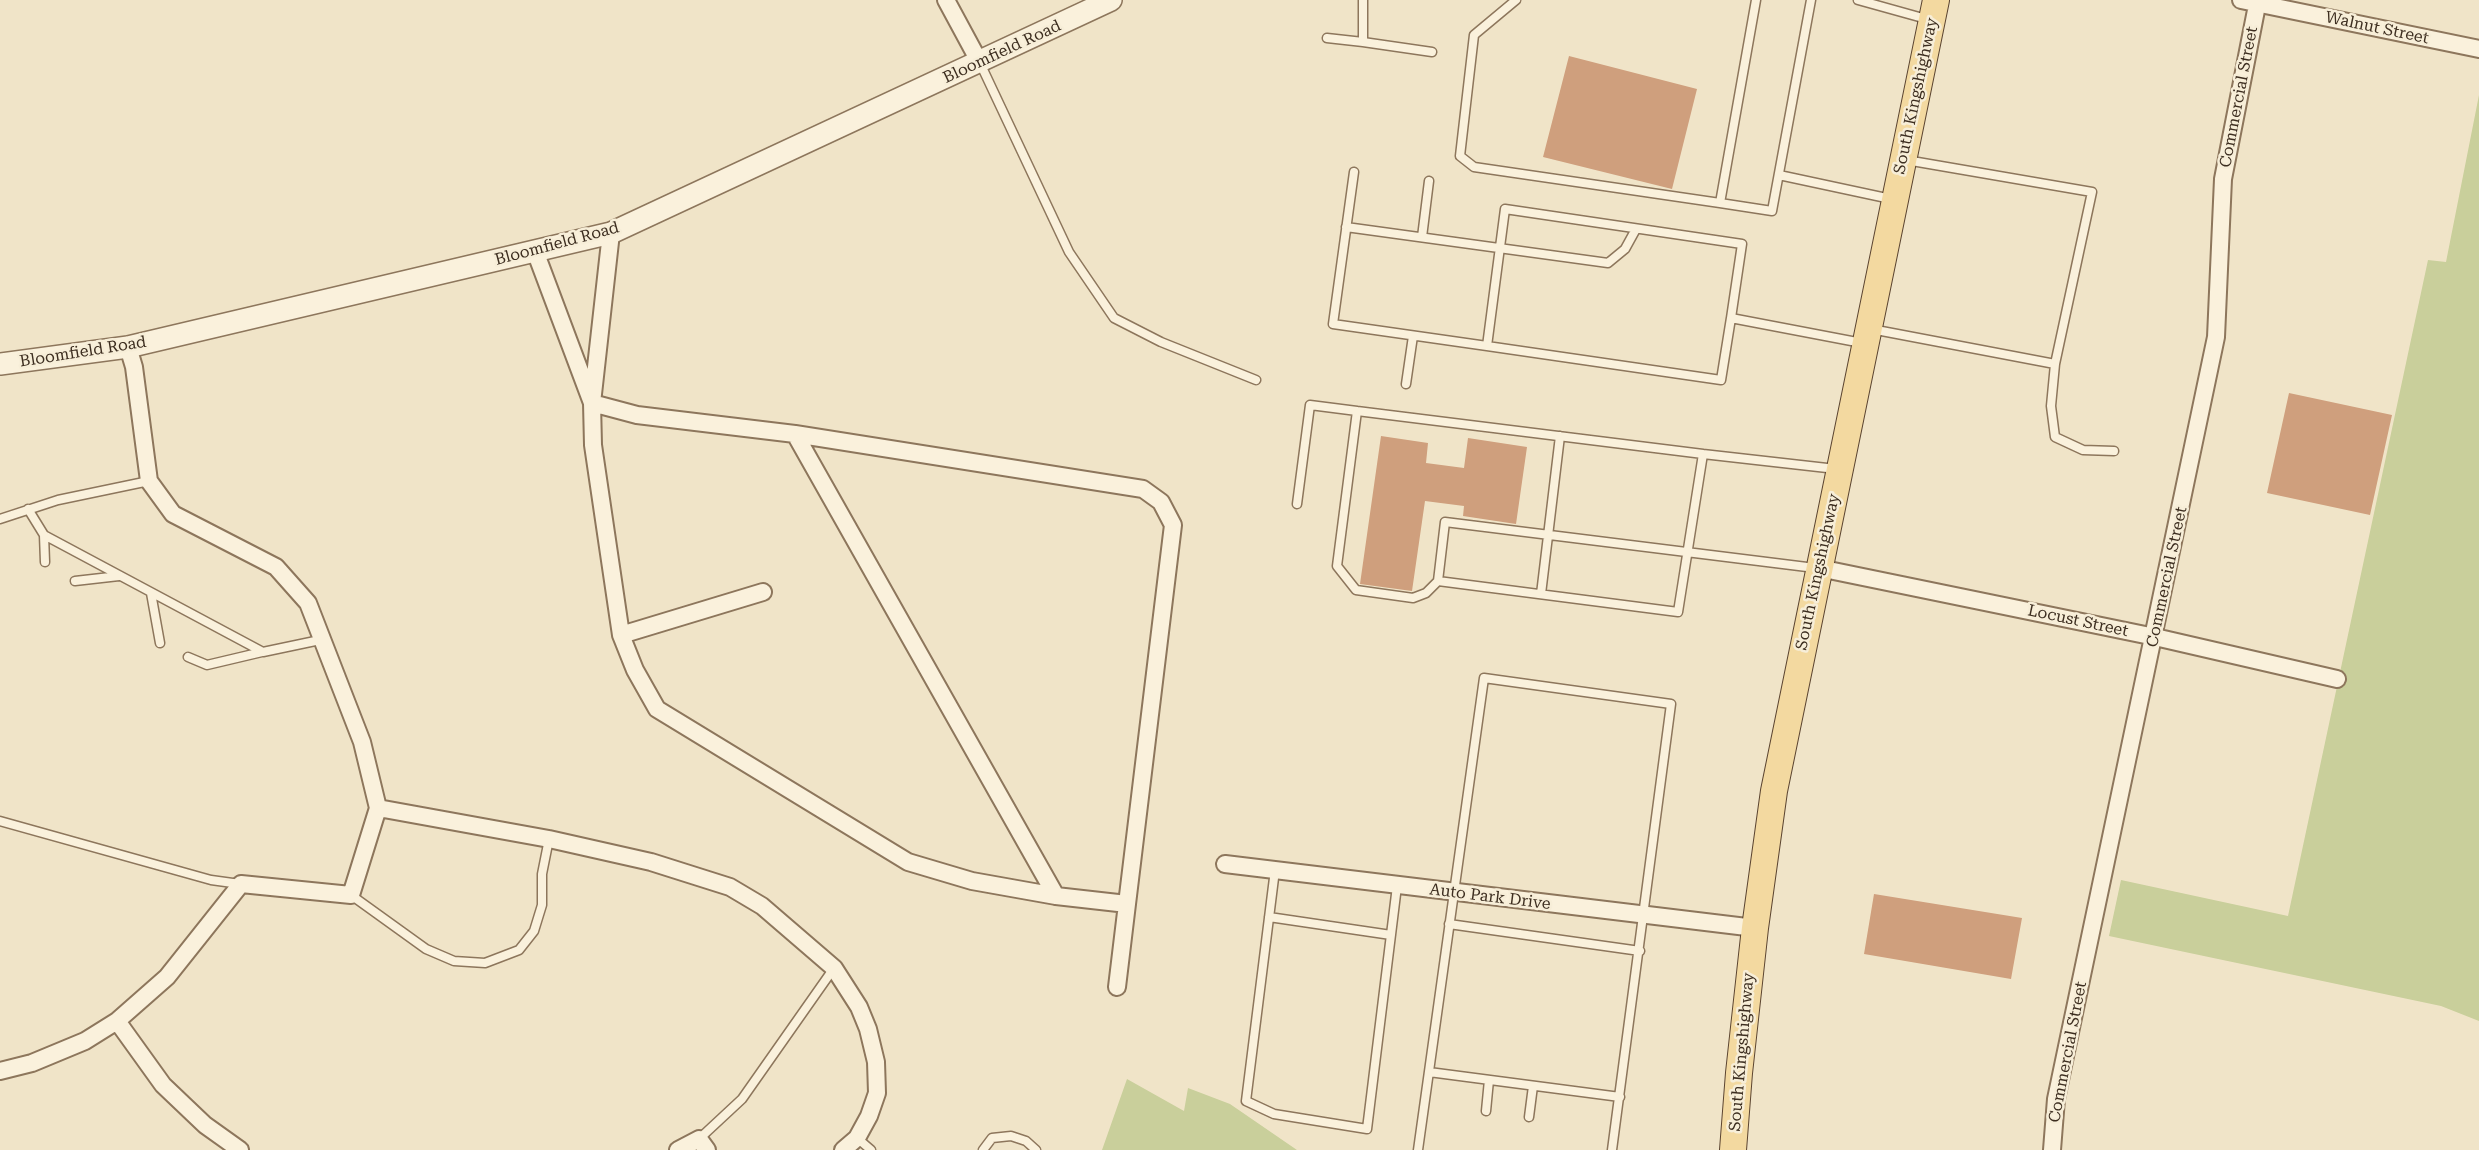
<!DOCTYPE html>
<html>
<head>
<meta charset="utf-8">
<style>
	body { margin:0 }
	canvas { display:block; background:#f0e4c8 }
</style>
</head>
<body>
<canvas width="2479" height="1150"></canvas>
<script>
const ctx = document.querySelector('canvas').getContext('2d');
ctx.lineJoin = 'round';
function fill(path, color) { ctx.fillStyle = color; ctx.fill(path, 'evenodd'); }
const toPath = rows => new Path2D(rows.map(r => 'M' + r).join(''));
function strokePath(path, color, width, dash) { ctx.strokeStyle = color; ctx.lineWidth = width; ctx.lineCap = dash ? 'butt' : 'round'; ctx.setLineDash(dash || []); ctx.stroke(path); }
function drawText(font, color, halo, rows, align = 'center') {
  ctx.font = font + ' "Roboto Serif",serif'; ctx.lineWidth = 5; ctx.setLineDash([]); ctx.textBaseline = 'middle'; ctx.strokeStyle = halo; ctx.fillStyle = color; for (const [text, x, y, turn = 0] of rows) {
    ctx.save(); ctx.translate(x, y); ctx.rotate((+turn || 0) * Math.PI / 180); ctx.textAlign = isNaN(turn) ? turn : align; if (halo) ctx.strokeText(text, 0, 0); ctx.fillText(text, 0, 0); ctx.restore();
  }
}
const green = toPath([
	[2479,95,2479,1021,2441,1006,2109,936,2121,880,2288,916,2428,260,2446,262],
	[1127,1079,1184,1111,1188,1088,1230,1104,1297,1150,1102,1150]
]);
const building = toPath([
	[1569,56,1697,89,1672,189,1543,157],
	[2289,393,2392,415,2370,515,2267,493],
	[1381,436,1428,443,1426,463,1464,468,1468,438,1527,447,1516,524,1463,516,1464,506,1425,501,1412,591,1360,584],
	[1874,894,2022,918,2011,979,1864,954]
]);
const service = toPath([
	[1363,0,1363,42,1432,52],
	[1516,0,1474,35,1460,156,1474,167,1720,203,1756,0],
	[1858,0,1930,20],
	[1327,38,1363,42],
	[980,63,1069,252,1114,318,1161,342,1256,380],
	[1354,172,1333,324,1487,346],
	[1779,175,1891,199],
	[1720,203,1772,211,1811,0],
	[1346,227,1608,263,1625,249,1636,229],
	[1422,237,1429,181],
	[1731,318,1721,380,1487,346,1505,209,1742,244,1731,318,1862,343],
	[1871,329,2055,364,2092,192,1906,160],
	[2055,364,2051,406,2055,437,2083,450,2114,451],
	[1406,384,1413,336],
	[1357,411,1703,454],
	[1297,504,1310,405,1357,411,1337,566,1356,590,1413,598,1426,593,1438,581,1678,612,1703,454,1836,469],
	[28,509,44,535,263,652,320,640],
	[0,519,58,500,149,481],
	[44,535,45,562],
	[75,581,119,576],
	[1438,581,1445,522,1815,568],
	[151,593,160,643],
	[1541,594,1560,436],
	[188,657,207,665,262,652],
	[0,821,211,880,240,884],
	[1275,870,1246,1101,1274,1114,1367,1129,1397,886],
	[351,895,426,949,454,961,485,963,519,950,534,931,542,905,542,874,549,839],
	[1269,917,1391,935],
	[1449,924,1640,951],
	[1429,1072,1620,1097],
	[1486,1111,1489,1080],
	[1529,1117,1533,1086],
	[857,1138,871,1150],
	[699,1139,742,1099,834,968],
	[983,1150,992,1138,1011,1136,1026,1141,1036,1150],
	[1418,1150,1484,678,1671,704,1612,1150]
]);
const minor = toPath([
	[946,0,980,63],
	[2241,0,2479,49],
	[535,251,592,403,637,415,795,434,1143,489,1161,502,1173,525,1127,904,1056,896,972,881,908,862,657,709,635,670,621,635,593,445,592,403,611,233],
	[795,434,1056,896],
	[1819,568,2155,637,2337,679],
	[621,635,763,592],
	[378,808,549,839,651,862,730,887,762,906,834,968,859,1007,868,1029,876,1062,877,1093,869,1116,857,1138,843,1150],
	[1225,864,1755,928],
	[1117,987,1127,904],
	[117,1021,163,1085,205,1125,240,1150],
	[0,1071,32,1063,85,1041,117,1021,167,977,241,884,351,895,378,808,362,742,308,603,276,567,173,514,149,481,134,367,128,347],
	[678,1150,699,1139,707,1150],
	[2052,1150,2056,1099,2216,337,2223,179,2258,0]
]);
const tertiary = toPath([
	[0,364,128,347,611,233,1111,0]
]);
const primary = toPath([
	[1733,1150,1739,1073,1755,928,1774,791,1936,0]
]);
const streetNames = [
	["Walnut Street",2377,28,12],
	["Bloomfield Road",1002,52,-25],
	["South Kingshighway",1916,96,-78],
	["Commercial Street",2239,97,-79],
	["Bloomfield Road",557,244,-15],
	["Bloomfield Road",83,352,-9],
	["South Kingshighway",1818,572,-78],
	["Commercial Street",2167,577,-78],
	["Locust Street",2078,621,12],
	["Auto Park Drive",1490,897,7],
	["South Kingshighway",1742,1052,-85],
	["Commercial Street",2068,1052,-79]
];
fill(green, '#c9cf9b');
fill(building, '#cf9f7d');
strokePath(service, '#8d765c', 11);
strokePath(minor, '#8d765c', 20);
strokePath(tertiary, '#8d765c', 24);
strokePath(primary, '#5b4430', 28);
strokePath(service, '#faf1dc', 8);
strokePath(minor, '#faf1dc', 16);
strokePath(tertiary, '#faf1dc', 21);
strokePath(primary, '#f3d9a0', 26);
drawText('16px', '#3d2e20', '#f7eed8', streetNames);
</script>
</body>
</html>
